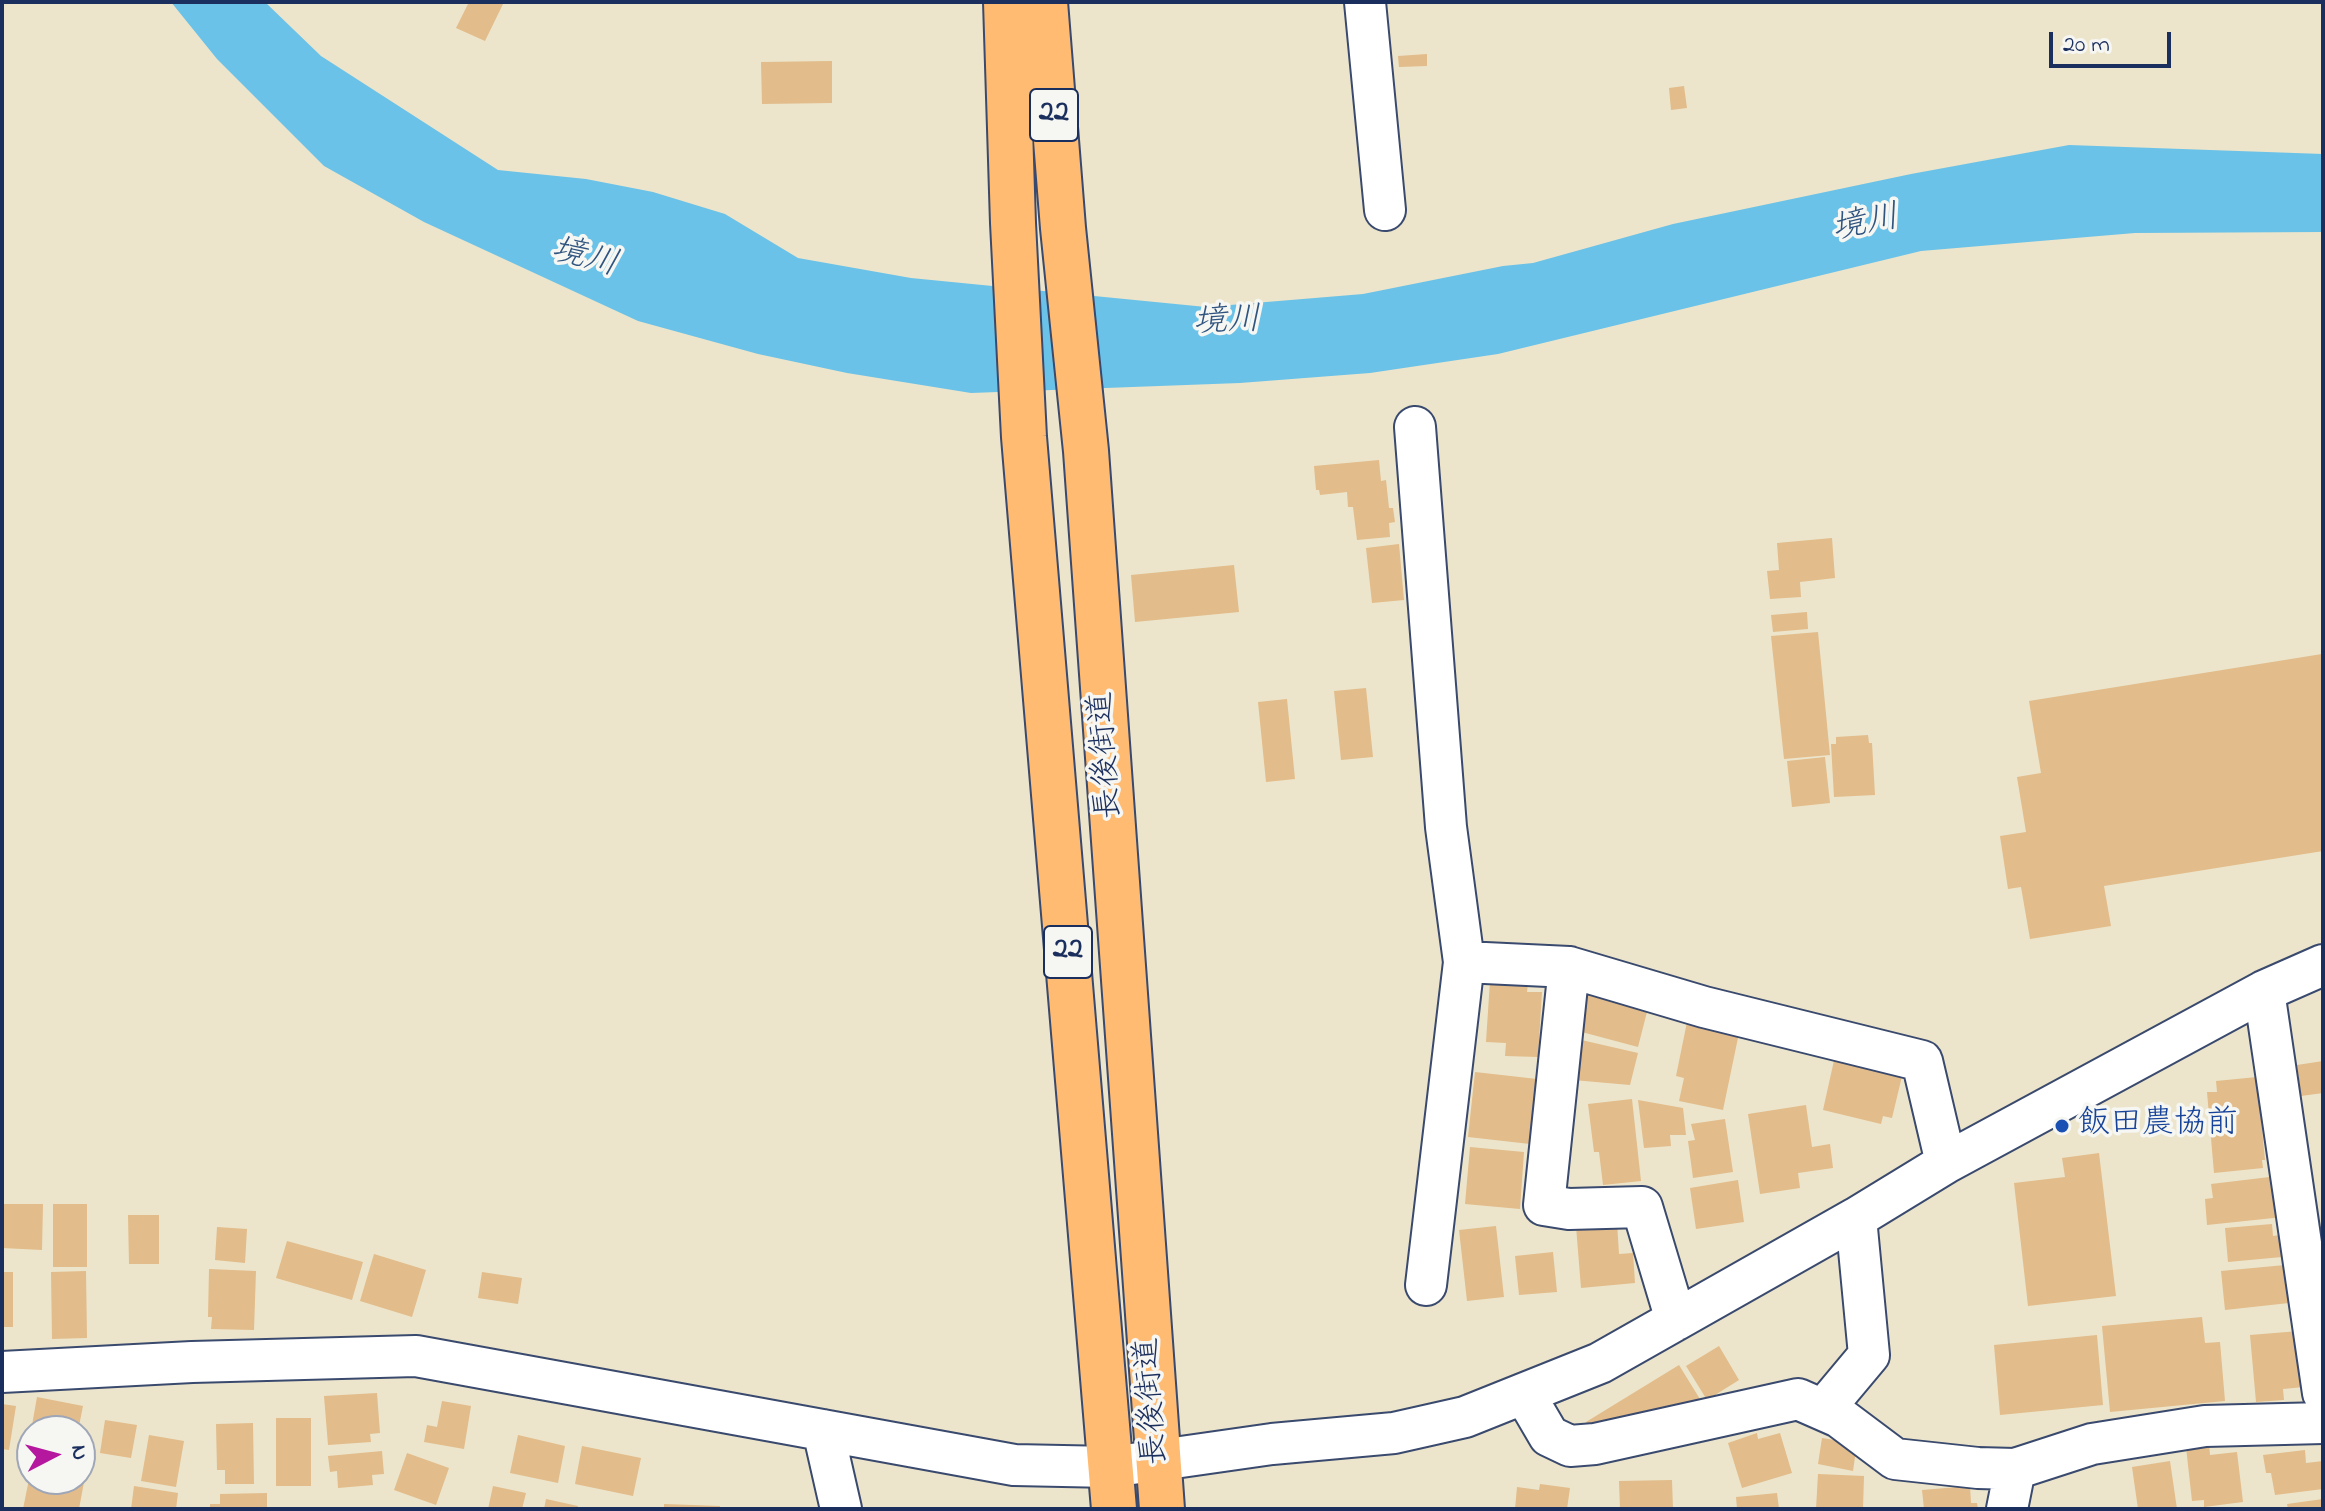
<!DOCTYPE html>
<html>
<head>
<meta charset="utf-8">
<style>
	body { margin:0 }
	#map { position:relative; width:2325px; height:1511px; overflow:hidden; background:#ece5cb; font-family:"Indie Flower",sans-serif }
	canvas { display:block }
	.frame { position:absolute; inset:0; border:4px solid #1b2f5e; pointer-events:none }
	.north { position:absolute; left:16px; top:1415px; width:80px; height:80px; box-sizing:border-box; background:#f6f6f2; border:2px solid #9ea6b7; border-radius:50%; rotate:84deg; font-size:22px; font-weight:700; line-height:32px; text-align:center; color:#1b2f5e }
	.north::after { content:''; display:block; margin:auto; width:28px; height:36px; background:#b5179e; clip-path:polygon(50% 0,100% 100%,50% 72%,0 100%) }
	.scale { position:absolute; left:2049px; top:32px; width:122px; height:36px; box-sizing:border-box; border:4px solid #1b2f5e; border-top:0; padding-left:10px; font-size:24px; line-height:28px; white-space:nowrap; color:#1b2f5e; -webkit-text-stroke:6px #f6f6f2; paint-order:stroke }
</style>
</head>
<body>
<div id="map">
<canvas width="2325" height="1511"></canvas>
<div class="frame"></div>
<div class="north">N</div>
<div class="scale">20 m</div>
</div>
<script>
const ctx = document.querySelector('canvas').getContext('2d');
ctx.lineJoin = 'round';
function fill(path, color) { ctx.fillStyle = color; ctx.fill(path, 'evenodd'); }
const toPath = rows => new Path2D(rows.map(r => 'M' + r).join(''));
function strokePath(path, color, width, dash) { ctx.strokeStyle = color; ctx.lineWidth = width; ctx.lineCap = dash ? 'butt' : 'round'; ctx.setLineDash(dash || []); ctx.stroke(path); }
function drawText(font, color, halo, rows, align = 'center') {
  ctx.font = font + ' "Indie Flower","Klee One",sans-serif'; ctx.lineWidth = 7; ctx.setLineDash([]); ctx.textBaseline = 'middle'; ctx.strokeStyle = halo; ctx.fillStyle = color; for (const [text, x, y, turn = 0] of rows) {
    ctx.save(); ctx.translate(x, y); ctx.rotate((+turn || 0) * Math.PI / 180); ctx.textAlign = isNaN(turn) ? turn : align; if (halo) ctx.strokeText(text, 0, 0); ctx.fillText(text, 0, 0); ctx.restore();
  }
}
const water = toPath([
	[171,2,265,2,321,56,498,170,586,179,653,192,725,214,798,258,911,278,1206,307,1363,294,1503,266,1533,263,1673,224,1911,174,2069,145,2323,154,2323,232,2135,233,1921,251,1498,354,1370,373,1240,383,971,393,847,373,758,354,638,321,424,222,324,166,217,59]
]);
const building = toPath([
	[469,2,504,2,485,41,456,28],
	[1427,54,1427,66,1399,67,1398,56],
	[832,61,832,103,762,104,761,62],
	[1684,86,1687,108,1671,110,1669,88],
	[1379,460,1381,481,1386,480,1389,508,1393,508,1395,522,1389,523,1390,537,1357,540,1353,507,1348,507,1347,492,1320,495,1319,490,1316,490,1314,466],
	[1832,538,1835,578,1800,582,1801,597,1770,599,1767,571,1779,570,1777,543],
	[1399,544,1404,600,1372,603,1366,548],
	[1234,565,1239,612,1135,622,1131,575],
	[1807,612,1808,629,1773,632,1771,615],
	[1818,632,1830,755,1784,759,1771,636],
	[2322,654,2323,851,2104,886,2111,926,2030,939,2021,887,2008,889,2000,836,2026,832,2017,777,2041,773,2029,701],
	[1366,688,1373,757,1341,760,1334,691],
	[1287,699,1295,779,1266,782,1258,702],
	[1868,735,1869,743,1872,743,1875,795,1834,797,1831,744,1836,744,1836,737],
	[1825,757,1830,803,1792,807,1787,761],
	[1490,981,1528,983,1527,992,1542,992,1538,1057,1505,1056,1506,1043,1486,1042],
	[1588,992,1648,1008,1638,1047,1578,1031],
	[1687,1022,1739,1033,1723,1110,1679,1101,1684,1078,1676,1076],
	[1577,1039,1638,1053,1630,1085,1573,1080],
	[1835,1056,1903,1072,1892,1118,1883,1116,1881,1124,1823,1110],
	[2323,1061,2323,1093,2301,1096,2297,1065],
	[1475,1072,1537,1079,1530,1144,1468,1137],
	[2257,1077,2265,1160,2262,1160,2263,1168,2214,1173,2207,1092,2217,1092,2216,1081],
	[1632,1099,1641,1181,1603,1185,1599,1152,1594,1152,1588,1104],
	[1638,1100,1683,1108,1686,1135,1670,1135,1671,1146,1644,1148],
	[1806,1105,1812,1147,1830,1144,1833,1168,1798,1173,1800,1188,1760,1194,1748,1114],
	[1725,1119,1733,1172,1693,1178,1688,1141,1695,1140,1691,1124],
	[1470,1147,1524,1152,1520,1209,1465,1204],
	[2099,1153,2116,1296,2028,1306,2014,1183,2065,1177,2062,1158],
	[2278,1176,2283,1217,2207,1225,2205,1199,2213,1198,2211,1184],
	[1738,1180,1744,1222,1696,1229,1690,1188],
	[3,1204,43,1204,42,1250,2,1248],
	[53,1204,87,1204,87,1267,53,1267],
	[128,1215,159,1215,159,1264,129,1264],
	[1617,1222,1619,1254,1633,1253,1635,1283,1581,1288,1576,1226],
	[2272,1224,2273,1236,2280,1235,2282,1257,2228,1262,2225,1228],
	[1496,1226,1504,1297,1467,1301,1459,1230],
	[217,1227,247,1229,245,1263,215,1260],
	[287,1241,363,1262,352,1300,276,1278],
	[1553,1252,1557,1292,1519,1295,1515,1256],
	[374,1254,426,1270,412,1317,360,1301],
	[2285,1265,2289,1303,2225,1310,2221,1271],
	[209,1269,256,1271,254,1330,211,1329,212,1317,208,1317],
	[86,1271,87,1338,52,1339,51,1272],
	[2,1272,13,1272,13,1327,2,1327],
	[482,1272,522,1278,518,1304,478,1298],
	[2202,1317,2205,1343,2220,1342,2225,1401,2110,1412,2102,1326],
	[2299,1331,2304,1387,2283,1389,2284,1400,2256,1402,2250,1335],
	[2097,1335,2103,1405,2000,1415,1994,1345],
	[1719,1346,1739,1380,1707,1400,1686,1366],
	[1679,1365,1703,1404,1590,1429,1586,1422],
	[377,1393,380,1433,370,1434,371,1442,328,1445,324,1396],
	[37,1397,83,1406,78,1431,31,1431],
	[442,1401,471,1406,464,1449,424,1442,427,1425,437,1427],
	[2,1404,16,1406,9,1450,2,1449],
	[276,1418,311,1418,311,1486,276,1486],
	[105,1420,137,1425,131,1458,100,1453],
	[253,1423,254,1484,225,1484,225,1470,217,1470,216,1424],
	[1757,1433,1758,1439,1780,1433,1792,1473,1742,1488,1728,1443],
	[149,1435,184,1441,176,1487,141,1481],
	[518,1435,565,1446,558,1483,510,1473],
	[1822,1438,1847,1442,1846,1449,1856,1450,1853,1471,1818,1464],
	[2209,1444,2210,1455,2237,1452,2243,1502,2204,1507,2204,1500,2192,1501,2186,1447],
	[582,1446,641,1458,633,1496,575,1484],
	[2305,1450,2306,1463,2323,1461,2323,1489,2275,1495,2271,1473,2266,1473,2263,1455],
	[382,1451,384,1474,372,1475,373,1485,338,1488,337,1471,330,1472,328,1456],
	[407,1453,449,1468,436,1505,394,1490],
	[2170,1461,2177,1509,2138,1509,2132,1467],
	[80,1465,87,1466,79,1509,23,1509,31,1469,32,1479,80,1479],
	[1818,1474,1864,1476,1863,1509,1816,1509],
	[1672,1480,1673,1509,1620,1509,1619,1481],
	[1540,1484,1570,1488,1567,1509,1515,1509,1517,1487,1539,1490],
	[134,1486,178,1493,176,1509,131,1509],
	[493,1486,526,1493,522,1509,488,1509],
	[1970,1486,1971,1503,1977,1503,1978,1509,1924,1509,1922,1490],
	[267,1493,267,1509,210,1509,210,1504,220,1504,220,1494],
	[1777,1493,1779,1509,1737,1509,1736,1497],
	[546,1499,578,1506,577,1509,544,1509],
	[2323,1499,2323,1509,2288,1509,2287,1504],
	[664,1504,720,1506,720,1509,664,1509]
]);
const minor = toPath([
	[1365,2,1385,210],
	[1415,427,1446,827,1464,962,1426,1285],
	[1464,962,1569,967,1704,1007,1922,1061,1946,1163],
	[1569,967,1544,1205,1569,1209,1642,1207,1676,1320],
	[2264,991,2323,1393],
	[2,1372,192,1362,416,1356,1014,1465,1111,1467,1272,1444,1394,1433,1465,1417,1600,1363,1856,1218,1946,1163,2264,991,2323,965],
	[1525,1395,1549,1436,1570,1446,1595,1444,1798,1399,1839,1417,1895,1459,1978,1468,2015,1469,2092,1444,2205,1426,2323,1423],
	[1823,1410,1869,1355,1856,1218],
	[823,1430,841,1509],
	[2007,1509,2015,1469]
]);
const major = toPath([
	[1006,2,1013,223,1024,437,1114,1509],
	[1045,2,1063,228,1086,451,1162,1509]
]);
const markers = [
	[2062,1126,8,"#1a4fb4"]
];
const shields = [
	[1054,115,48],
	[1068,952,48]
];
const shieldNames = [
	["22",1054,115],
	["22",1068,952]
];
const streetNames = [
	["長後街道",1108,755,-94],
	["長後街道",1154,1401,-94]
];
const transitNames = [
	["飯田農協前",2078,1126]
];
const waterNames = [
	["境川",1866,226,-11],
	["境川",584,260,15],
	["境川",1227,324,-2]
];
fill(water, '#6bc2e8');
fill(building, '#e2bc8a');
strokePath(minor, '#3a4a6e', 44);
strokePath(major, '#3a4a6e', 48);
strokePath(minor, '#fff', 40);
strokePath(major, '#ffbb71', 44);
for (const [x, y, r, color] of markers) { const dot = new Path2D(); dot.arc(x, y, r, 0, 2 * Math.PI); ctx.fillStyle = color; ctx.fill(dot); strokePath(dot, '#f6f6f2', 3); }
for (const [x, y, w] of shields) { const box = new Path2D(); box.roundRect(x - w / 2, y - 26, w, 52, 6); ctx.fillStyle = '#f6f6f2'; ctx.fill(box); strokePath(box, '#1b2f5e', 2); }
drawText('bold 30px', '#1b2f5e', null, shieldNames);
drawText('32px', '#1b2f5e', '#f6f6f2', streetNames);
drawText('32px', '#164399', '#f6f6f2', transitNames, 'left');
drawText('italic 34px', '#2f5480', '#f6f6f2', waterNames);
</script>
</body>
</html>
